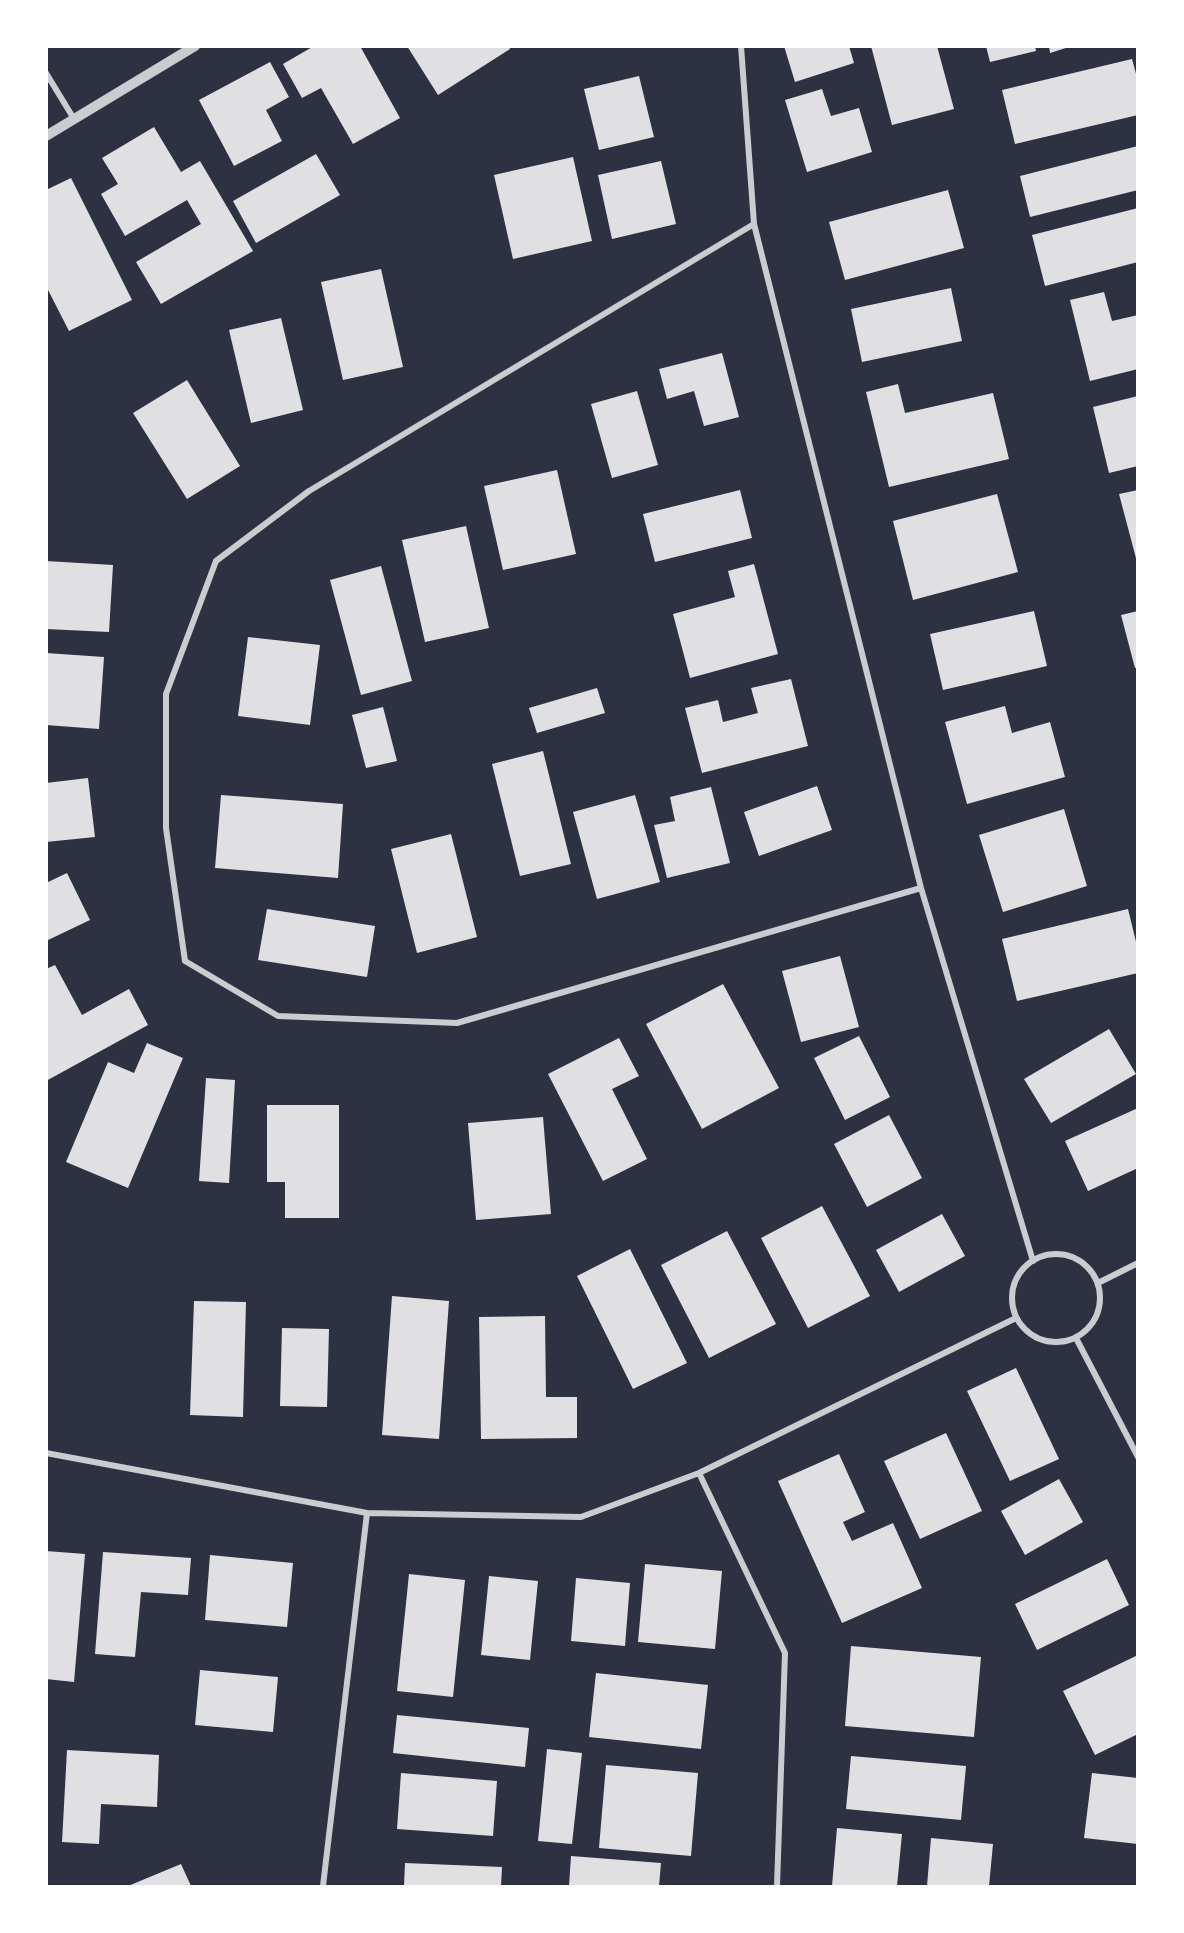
<!DOCTYPE html>
<html>
<head>
<meta charset="utf-8">
<style>
	body { margin:0 }
	#map { position:relative; width:1184px; height:1933px; overflow:hidden; background:#2d3142; font-family:"Times New Roman",serif }
	canvas { display:block }
	.frame { position:absolute; inset:0; border:48px solid #fff; pointer-events:none }
</style>
</head>
<body>
<div id="map">
<canvas width="1184" height="1933"></canvas>
<div class="frame"></div>
</div>
<script>
const ctx = document.querySelector('canvas').getContext('2d');
ctx.lineJoin = 'round';
function fill(path, color) { ctx.fillStyle = color; ctx.fill(path, 'evenodd'); }
const toPath = rows => new Path2D(rows.map(r => 'M' + r).join(''));
function strokePath(path, color, width, dash) { ctx.strokeStyle = color; ctx.lineWidth = width; ctx.lineCap = dash ? 'butt' : 'round'; ctx.setLineDash(dash || []); ctx.stroke(path); }
const building = toPath([
	[314,46,360,46,400,118,353,144,321,88,302,98,283,64],
	[407,46,509,46,510,49,438,95],
	[784,46,849,46,854,63,795,82],
	[871,46,937,46,954,109,892,125],
	[986,46,1035,46,1036,51,990,62],
	[1049,46,1069,46,1069,47,1050,53],
	[1132,59,1138,81,1138,115,1015,144,1002,90],
	[270,62,289,97,266,110,282,141,234,166,199,100],
	[639,76,654,137,599,150,584,89],
	[822,89,831,116,859,108,872,152,807,172,785,100],
	[154,127,181,172,200,161,253,251,161,304,136,262,201,224,187,200,125,236,101,194,118,184,102,158],
	[1138,146,1138,190,1030,217,1020,176],
	[316,154,340,195,256,243,233,201],
	[573,157,592,241,513,259,494,175],
	[661,161,676,224,612,239,598,175],
	[71,178,132,300,69,331,46,286,46,190],
	[948,190,964,248,845,280,829,222],
	[1138,208,1138,262,1045,286,1032,235],
	[381,269,403,367,343,380,321,282],
	[951,288,962,341,862,362,851,309],
	[1104,292,1112,321,1138,315,1138,369,1090,381,1070,300],
	[281,318,303,410,251,423,229,330],
	[722,353,739,417,704,426,694,391,667,399,659,369],
	[187,380,240,466,187,499,133,413],
	[898,384,905,413,993,393,1009,459,889,487,866,392],
	[637,391,658,465,612,478,591,404],
	[1138,396,1138,466,1109,473,1093,407],
	[557,470,576,554,503,570,484,486],
	[740,490,752,538,655,562,643,514],
	[1138,490,1138,562,1137,562,1119,494],
	[997,494,1018,572,913,600,893,521],
	[466,526,489,628,425,642,402,540],
	[46,561,113,565,109,632,46,629],
	[754,564,778,654,690,678,673,614,735,597,728,571],
	[381,566,412,681,361,695,330,580],
	[1034,611,1047,666,943,690,930,634],
	[1138,611,1138,667,1135,668,1121,615],
	[248,637,320,645,310,725,238,716],
	[46,653,104,657,99,729,46,725],
	[791,679,808,746,702,773,685,708,718,700,723,722,758,713,751,688],
	[597,688,605,713,537,733,529,708],
	[1005,706,1012,733,1050,722,1065,777,967,804,945,722],
	[383,707,397,761,366,768,352,715],
	[543,751,571,864,520,876,492,764],
	[88,778,95,837,46,842,46,783],
	[817,786,832,830,759,856,744,812],
	[711,787,730,863,667,878,654,825,675,821,670,797],
	[221,795,343,804,338,878,215,868],
	[635,795,660,882,597,899,573,812],
	[1064,809,1087,886,1003,912,979,835],
	[451,834,477,937,417,953,391,849],
	[67,873,90,920,46,941,46,883],
	[267,909,375,926,367,977,258,960],
	[1128,909,1138,950,1138,973,1017,1001,1002,939],
	[840,956,859,1027,801,1042,782,971],
	[55,965,82,1015,129,989,148,1025,46,1081,46,969],
	[723,984,779,1088,702,1129,646,1024],
	[1109,1029,1136,1074,1051,1123,1024,1079],
	[859,1036,890,1097,845,1120,814,1058],
	[619,1038,639,1076,612,1089,647,1159,603,1181,548,1074],
	[147,1043,183,1058,128,1188,66,1162,108,1062,134,1073],
	[206,1078,235,1080,229,1183,199,1181],
	[267,1105,339,1105,339,1218,285,1218,285,1182,267,1182],
	[1138,1108,1138,1168,1088,1191,1065,1141],
	[889,1115,922,1178,867,1207,834,1144],
	[543,1117,551,1214,476,1220,468,1123],
	[822,1206,870,1296,808,1328,761,1238],
	[942,1214,965,1256,899,1292,876,1250],
	[727,1231,776,1324,709,1358,661,1265],
	[630,1249,687,1363,633,1389,577,1276],
	[392,1296,449,1301,439,1439,382,1435],
	[194,1301,246,1302,243,1417,190,1415],
	[545,1316,546,1397,577,1397,577,1438,481,1439,479,1317],
	[282,1328,329,1329,327,1407,280,1406],
	[1016,1368,1059,1459,1010,1481,967,1391],
	[946,1433,982,1511,920,1539,884,1461],
	[839,1454,865,1512,843,1522,852,1541,893,1523,922,1588,842,1623,778,1481],
	[1059,1479,1083,1522,1025,1555,1001,1511],
	[46,1551,85,1554,74,1682,46,1679],
	[103,1552,191,1558,188,1595,141,1592,135,1657,95,1654],
	[210,1555,293,1563,287,1627,205,1620],
	[1107,1559,1129,1605,1037,1650,1015,1604],
	[645,1564,722,1571,715,1649,638,1642],
	[409,1574,465,1580,453,1697,397,1691],
	[489,1576,538,1581,530,1660,481,1655],
	[576,1578,630,1583,625,1646,571,1641],
	[851,1646,981,1657,974,1737,845,1726],
	[1138,1655,1138,1734,1095,1755,1063,1691],
	[200,1670,278,1677,273,1732,195,1725],
	[596,1673,708,1685,701,1749,589,1737],
	[397,1715,529,1728,525,1767,393,1753],
	[547,1749,582,1753,572,1844,538,1841],
	[67,1750,159,1755,157,1807,101,1804,99,1844,62,1842],
	[851,1756,966,1766,961,1820,846,1809],
	[606,1765,698,1773,691,1856,599,1848],
	[401,1773,497,1781,493,1836,397,1829],
	[1092,1773,1138,1778,1138,1844,1084,1838],
	[837,1828,902,1834,897,1886,832,1886],
	[931,1838,993,1844,989,1886,927,1886],
	[571,1856,661,1863,659,1886,569,1886],
	[405,1863,502,1867,501,1886,404,1886],
	[181,1864,191,1886,128,1886]
]);
const minor = toPath([
	[741,46,754,224,921,888,1033,1261],
	[46,73,74,119],
	[754,224,309,491,216,561,166,694,166,828,185,961,278,1016,457,1023,921,888],
	'1012 1298a44 44 0 1 1 88 0a44 44 0 1 1-88 0Z',
	[1098,1283,1138,1263],
	[1076,1338,1138,1457],
	[46,1453,367,1513,581,1517,699,1473,1016,1318],
	[699,1473,785,1653,777,1886],
	[323,1886,367,1513]
]);
const tertiary = toPath([
	[46,136,195,46]
]);
fill(building, '#e0e0e3');
strokePath(minor, '#caccd0', 6);
strokePath(tertiary, '#caccd0', 10);
</script>
</body>
</html>
